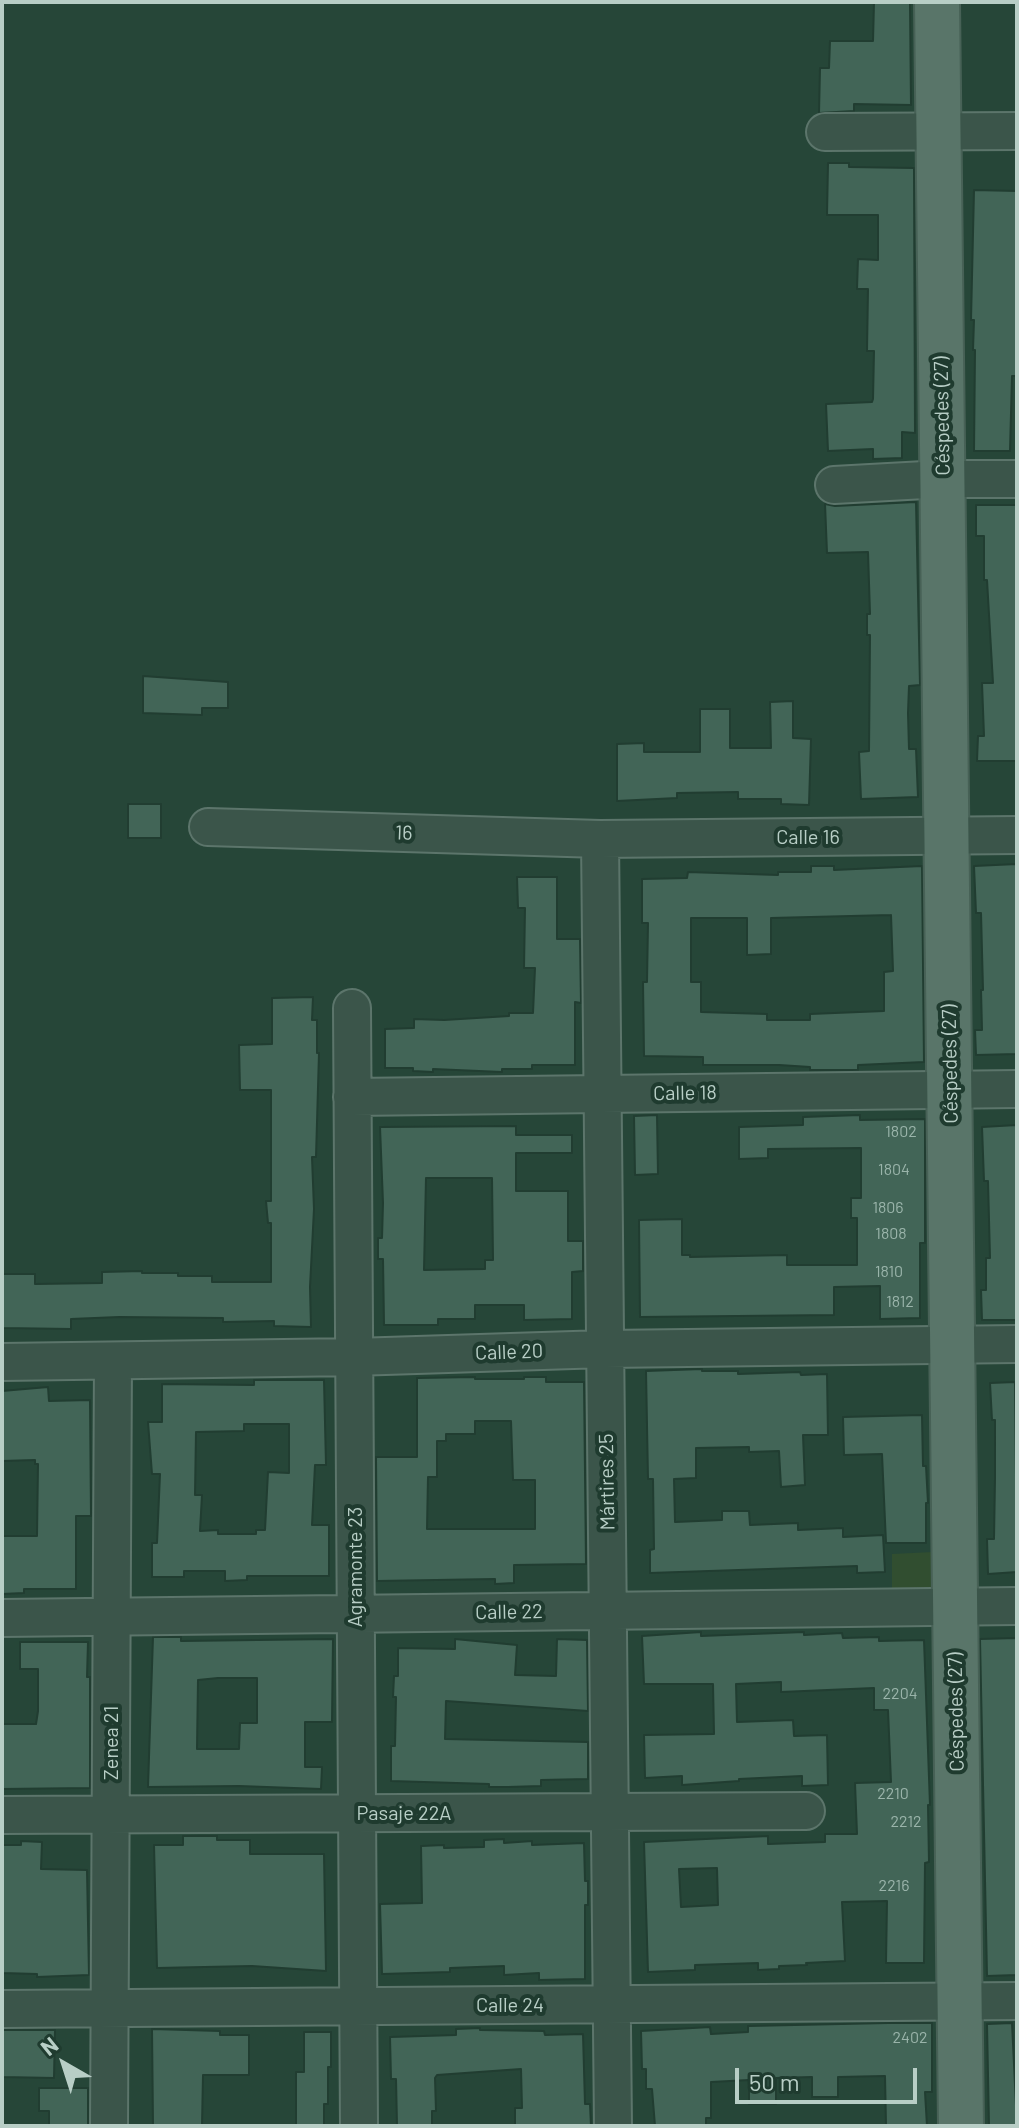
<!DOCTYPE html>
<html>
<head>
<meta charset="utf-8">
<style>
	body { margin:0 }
	#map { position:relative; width:1019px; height:2128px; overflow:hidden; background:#264638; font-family:Barlow,sans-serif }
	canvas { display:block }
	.frame { position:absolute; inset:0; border:4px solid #b8cec6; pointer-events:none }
	.north { position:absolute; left:24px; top:2024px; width:80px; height:80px; -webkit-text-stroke:6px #1f3b2f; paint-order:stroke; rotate:321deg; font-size:22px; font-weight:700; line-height:32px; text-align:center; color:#b8cec6 }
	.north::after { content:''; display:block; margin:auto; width:28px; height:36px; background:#b8cec6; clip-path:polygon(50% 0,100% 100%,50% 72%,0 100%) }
	.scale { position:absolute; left:735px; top:2068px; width:182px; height:36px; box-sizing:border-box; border:4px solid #b8cec6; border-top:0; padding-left:10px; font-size:24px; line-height:28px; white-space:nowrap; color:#b8cec6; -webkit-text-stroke:6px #1f3b2f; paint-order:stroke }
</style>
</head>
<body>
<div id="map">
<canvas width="1019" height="2128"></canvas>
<div class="frame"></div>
<div class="north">N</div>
<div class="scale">50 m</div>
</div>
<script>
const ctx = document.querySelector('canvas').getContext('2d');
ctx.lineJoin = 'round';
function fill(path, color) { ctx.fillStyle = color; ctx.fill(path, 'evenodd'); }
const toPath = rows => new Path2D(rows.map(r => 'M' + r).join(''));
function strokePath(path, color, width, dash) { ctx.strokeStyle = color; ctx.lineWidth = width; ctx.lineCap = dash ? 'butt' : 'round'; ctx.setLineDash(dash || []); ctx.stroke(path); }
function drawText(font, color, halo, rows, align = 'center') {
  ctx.font = font + ' Barlow,sans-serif'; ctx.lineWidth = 8; ctx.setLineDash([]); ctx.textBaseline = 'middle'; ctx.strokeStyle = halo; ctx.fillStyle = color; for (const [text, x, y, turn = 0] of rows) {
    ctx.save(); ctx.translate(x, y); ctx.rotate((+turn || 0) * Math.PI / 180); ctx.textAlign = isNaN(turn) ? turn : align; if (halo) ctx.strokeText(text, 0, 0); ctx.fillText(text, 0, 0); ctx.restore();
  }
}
const green = toPath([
	[933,1552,933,1590,892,1588,892,1554]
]);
const building = toPath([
	[874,2,910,2,911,105,854,104,854,111,819,113,820,68,829,68,830,41,873,41,874,2],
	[828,163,849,163,849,167,914,168,915,433,902,432,902,458,873,459,873,449,828,451,826,404,872,402,873,399,874,351,867,351,868,289,857,289,858,259,878,260,878,215,827,215,828,163],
	[974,190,1017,191,1017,376,1012,376,1010,451,974,451,975,350,973,350,974,320,971,320,974,190],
	[916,502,920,685,909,686,908,713,909,749,916,749,918,797,861,799,859,752,869,751,870,635,867,635,867,614,870,614,868,552,827,553,825,504,835,506,916,502],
	[976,505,1017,505,1017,761,977,761,978,736,984,736,982,683,993,683,987,580,984,580,984,536,976,536,976,505],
	[143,676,228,682,228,708,202,708,202,715,143,713,143,676],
	[793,701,793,738,811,739,809,805,781,804,781,799,738,799,738,792,677,793,677,798,617,801,617,744,644,743,644,752,700,752,700,709,730,709,730,748,771,748,770,702,793,701],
	[128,804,161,804,161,838,128,838,128,804],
	[1017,864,1017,1054,976,1055,975,1030,982,1030,981,990,983,990,981,913,976,913,974,866,1017,864],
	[811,866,834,866,834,870,922,866,924,1062,858,1065,858,1070,810,1070,810,1067,779,1065,703,1065,703,1057,644,1056,643,982,647,982,648,923,642,923,642,879,687,878,688,872,778,875,778,872,811,872,811,866],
	[891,915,893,971,884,972,884,1011,810,1014,810,1020,767,1020,767,1014,701,1012,701,982,691,982,691,918,747,918,747,955,771,954,771,918,891,915],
	[517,877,557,877,557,939,580,939,581,1003,575,1002,575,1065,532,1065,532,1069,502,1069,502,1072,433,1069,433,1072,413,1071,413,1068,385,1068,385,1029,414,1028,414,1019,444,1020,509,1016,509,1013,533,1013,535,968,524,968,525,908,518,908,517,877],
	[313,997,312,1020,317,1020,317,1053,319,1053,316,1157,312,1157,314,1209,310,1287,311,1327,274,1326,274,1321,223,1322,223,1318,119,1317,71,1319,71,1329,2,1328,2,1274,35,1274,35,1284,102,1283,102,1272,142,1271,142,1273,178,1273,178,1276,212,1276,212,1282,271,1282,271,1223,268,1223,266,1201,271,1201,271,1090,240,1090,239,1045,272,1044,272,998,313,997],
	[657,1115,658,1174,635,1175,634,1116,657,1115],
	[860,1115,860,1120,925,1119,925,1243,920,1243,920,1318,880,1319,880,1286,834,1287,834,1315,640,1317,639,1220,682,1219,682,1255,690,1255,690,1257,787,1255,787,1265,857,1265,857,1218,851,1218,851,1198,861,1198,861,1148,768,1149,768,1158,739,1159,739,1127,803,1125,803,1117,860,1115],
	[1017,1125,1017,1320,982,1320,981,1290,986,1290,986,1258,990,1258,988,1181,984,1181,982,1127,1017,1125],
	[516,1126,516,1135,572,1135,572,1153,516,1153,516,1191,568,1191,568,1241,583,1241,583,1271,572,1272,572,1319,524,1320,524,1305,475,1305,475,1319,438,1319,438,1325,384,1325,383,1259,378,1259,378,1238,382,1238,383,1203,380,1127,516,1126],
	[426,1178,492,1178,493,1260,485,1260,485,1269,424,1270,426,1178],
	[702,1369,702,1371,738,1371,738,1374,800,1372,801,1375,827,1374,828,1435,803,1435,805,1485,781,1487,779,1451,749,1452,749,1447,696,1448,696,1478,674,1479,675,1522,722,1520,722,1511,749,1511,750,1525,798,1523,798,1530,843,1528,843,1537,883,1535,885,1572,857,1573,857,1566,650,1573,650,1550,654,1549,653,1479,648,1479,646,1371,702,1369],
	[475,1377,475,1379,524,1379,524,1377,546,1377,546,1382,584,1382,586,1564,514,1565,514,1583,495,1584,495,1579,377,1581,376,1457,417,1457,417,1378,475,1377],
	[475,1421,511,1421,513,1480,535,1480,535,1529,427,1529,428,1477,437,1477,437,1441,446,1441,446,1434,475,1434,475,1421],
	[254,1380,324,1380,326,1465,315,1465,312,1525,329,1525,329,1576,247,1576,247,1580,225,1581,225,1571,184,1571,184,1577,152,1577,152,1543,157,1543,160,1474,152,1474,148,1422,162,1422,162,1384,254,1385,254,1380],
	[244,1424,289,1424,289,1473,268,1472,265,1530,256,1530,256,1534,218,1534,218,1530,200,1531,202,1495,195,1495,196,1432,244,1431,244,1424],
	[1015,1382,1017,1572,988,1574,987,1539,994,1539,995,1478,995,1420,992,1420,990,1383,1015,1382],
	[48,1387,49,1401,90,1400,91,1516,76,1516,76,1589,24,1589,24,1593,2,1594,2,1536,37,1536,38,1464,35,1464,35,1460,2,1461,2,1391,48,1387],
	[922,1415,923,1466,926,1466,928,1503,926,1503,926,1543,886,1543,882,1454,844,1455,843,1417,922,1415],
	[701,1632,701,1636,804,1632,804,1635,842,1633,843,1638,879,1637,879,1641,924,1640,930,1805,928,1805,929,1862,925,1863,924,1963,886,1963,887,1901,842,1902,845,1961,806,1963,807,1965,779,1966,779,1969,758,1970,758,1963,695,1965,695,1970,648,1972,644,1842,768,1836,768,1844,825,1842,825,1834,857,1834,855,1783,891,1782,888,1710,874,1710,874,1688,781,1692,781,1682,736,1684,737,1722,793,1720,794,1736,827,1735,828,1785,802,1786,802,1776,739,1779,739,1781,682,1785,682,1776,645,1778,644,1735,714,1734,713,1684,644,1684,642,1636,701,1632],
	[717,1868,718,1905,681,1907,679,1869,717,1868],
	[153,1637,181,1637,181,1641,333,1639,332,1722,305,1722,305,1767,322,1767,321,1789,239,1786,148,1787,153,1637],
	[218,1678,257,1678,257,1723,240,1723,239,1749,197,1749,198,1680,218,1678],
	[1017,1638,1017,1975,987,1976,980,1639,1017,1638],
	[455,1639,517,1645,515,1675,556,1676,557,1639,587,1640,588,1711,446,1701,445,1739,588,1742,588,1779,541,1780,541,1786,508,1787,489,1787,489,1784,391,1781,391,1746,395,1746,396,1697,393,1697,394,1676,398,1676,398,1648,455,1649,455,1639],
	[20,1642,88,1642,87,1677,90,1677,90,1788,2,1789,2,1724,36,1724,38,1711,38,1669,20,1669,20,1642],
	[183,1836,217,1836,217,1840,250,1840,250,1854,324,1854,326,1971,252,1966,157,1968,154,1845,183,1845,183,1836],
	[504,1839,504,1843,532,1841,532,1845,584,1843,585,1881,588,1881,588,1905,585,1905,585,1979,539,1980,539,1973,504,1975,504,1966,450,1968,450,1972,382,1974,380,1904,422,1903,421,1846,444,1845,444,1848,484,1847,484,1840,504,1839],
	[21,1841,42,1842,41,1869,87,1870,89,1975,37,1977,37,1974,2,1973,2,1845,21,1845,21,1841],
	[888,2023,932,2023,932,2092,925,2092,927,2126,886,2126,885,2076,838,2077,838,2097,812,2097,812,2077,776,2078,776,2104,749,2104,749,2080,711,2082,711,2118,706,2118,706,2126,655,2126,652,2089,646,2089,646,2069,642,2069,641,2031,710,2027,711,2034,748,2032,748,2026,888,2023],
	[1012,2023,1017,2126,989,2126,987,2024,1012,2023],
	[480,2028,480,2030,544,2031,545,2035,583,2034,585,2104,590,2104,591,2126,515,2126,515,2108,522,2108,521,2069,437,2075,435,2078,436,2111,432,2111,432,2126,397,2126,396,2079,391,2079,390,2037,456,2035,456,2029,480,2028],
	[152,2029,220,2031,220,2035,249,2035,249,2075,203,2075,202,2126,153,2126,152,2029],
	[2,2030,55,2030,54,2078,2,2077,2,2030],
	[304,2032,331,2032,331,2067,328,2067,328,2104,324,2104,324,2126,296,2126,296,2072,304,2072,304,2032],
	[39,2088,88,2088,88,2126,49,2126,49,2111,39,2111,39,2088]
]);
const minor = toPath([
	[825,132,1017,131],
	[834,485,943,479,1017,479],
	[208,827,600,839,1017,835],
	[600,839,613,2126],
	[352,1008,359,2126],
	[352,1097,1017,1089],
	[2,1362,354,1357,605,1349,1017,1344],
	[2,1618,1017,1606],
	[2,1815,806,1811],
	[2,2009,1017,2001],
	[109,2126,113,1361]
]);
const major = toPath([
	[937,2,961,2126]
]);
const numberNames = [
	["1802",901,1132],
	["1804",894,1170],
	["1806",888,1208],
	["1808",891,1234],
	["1810",889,1272],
	["1812",900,1302],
	["2204",900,1694],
	["2210",893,1794],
	["2212",906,1822],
	["2216",894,1886],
	["2402",910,2038]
];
const streetNames = [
	["Céspedes (27)",942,416,-91],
	["16",404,833,2],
	["Calle 16",808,837],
	["Céspedes (27)",950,1064,-91],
	["Calle 18",685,1093,-1],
	["Calle 20",509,1352,-2],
	["Mártires 25",607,1482,-91],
	["Agramonte 23",355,1567,-90],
	["Calle 22",509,1612,-1],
	["Céspedes (27)",956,1712,-91],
	["Zenea 21",111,1743,-90],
	["Pasaje 22A",404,1813],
	["Calle 24",510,2005]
];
fill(green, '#314e30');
fill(building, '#426557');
strokePath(building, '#213d31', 2);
strokePath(minor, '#5c756b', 40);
strokePath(major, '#476156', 48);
strokePath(minor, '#3b554a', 36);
strokePath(major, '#597569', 44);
drawText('16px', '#9ab4aa', null, numberNames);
drawText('20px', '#b8cec6', '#1f3b2f', streetNames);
</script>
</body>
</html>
